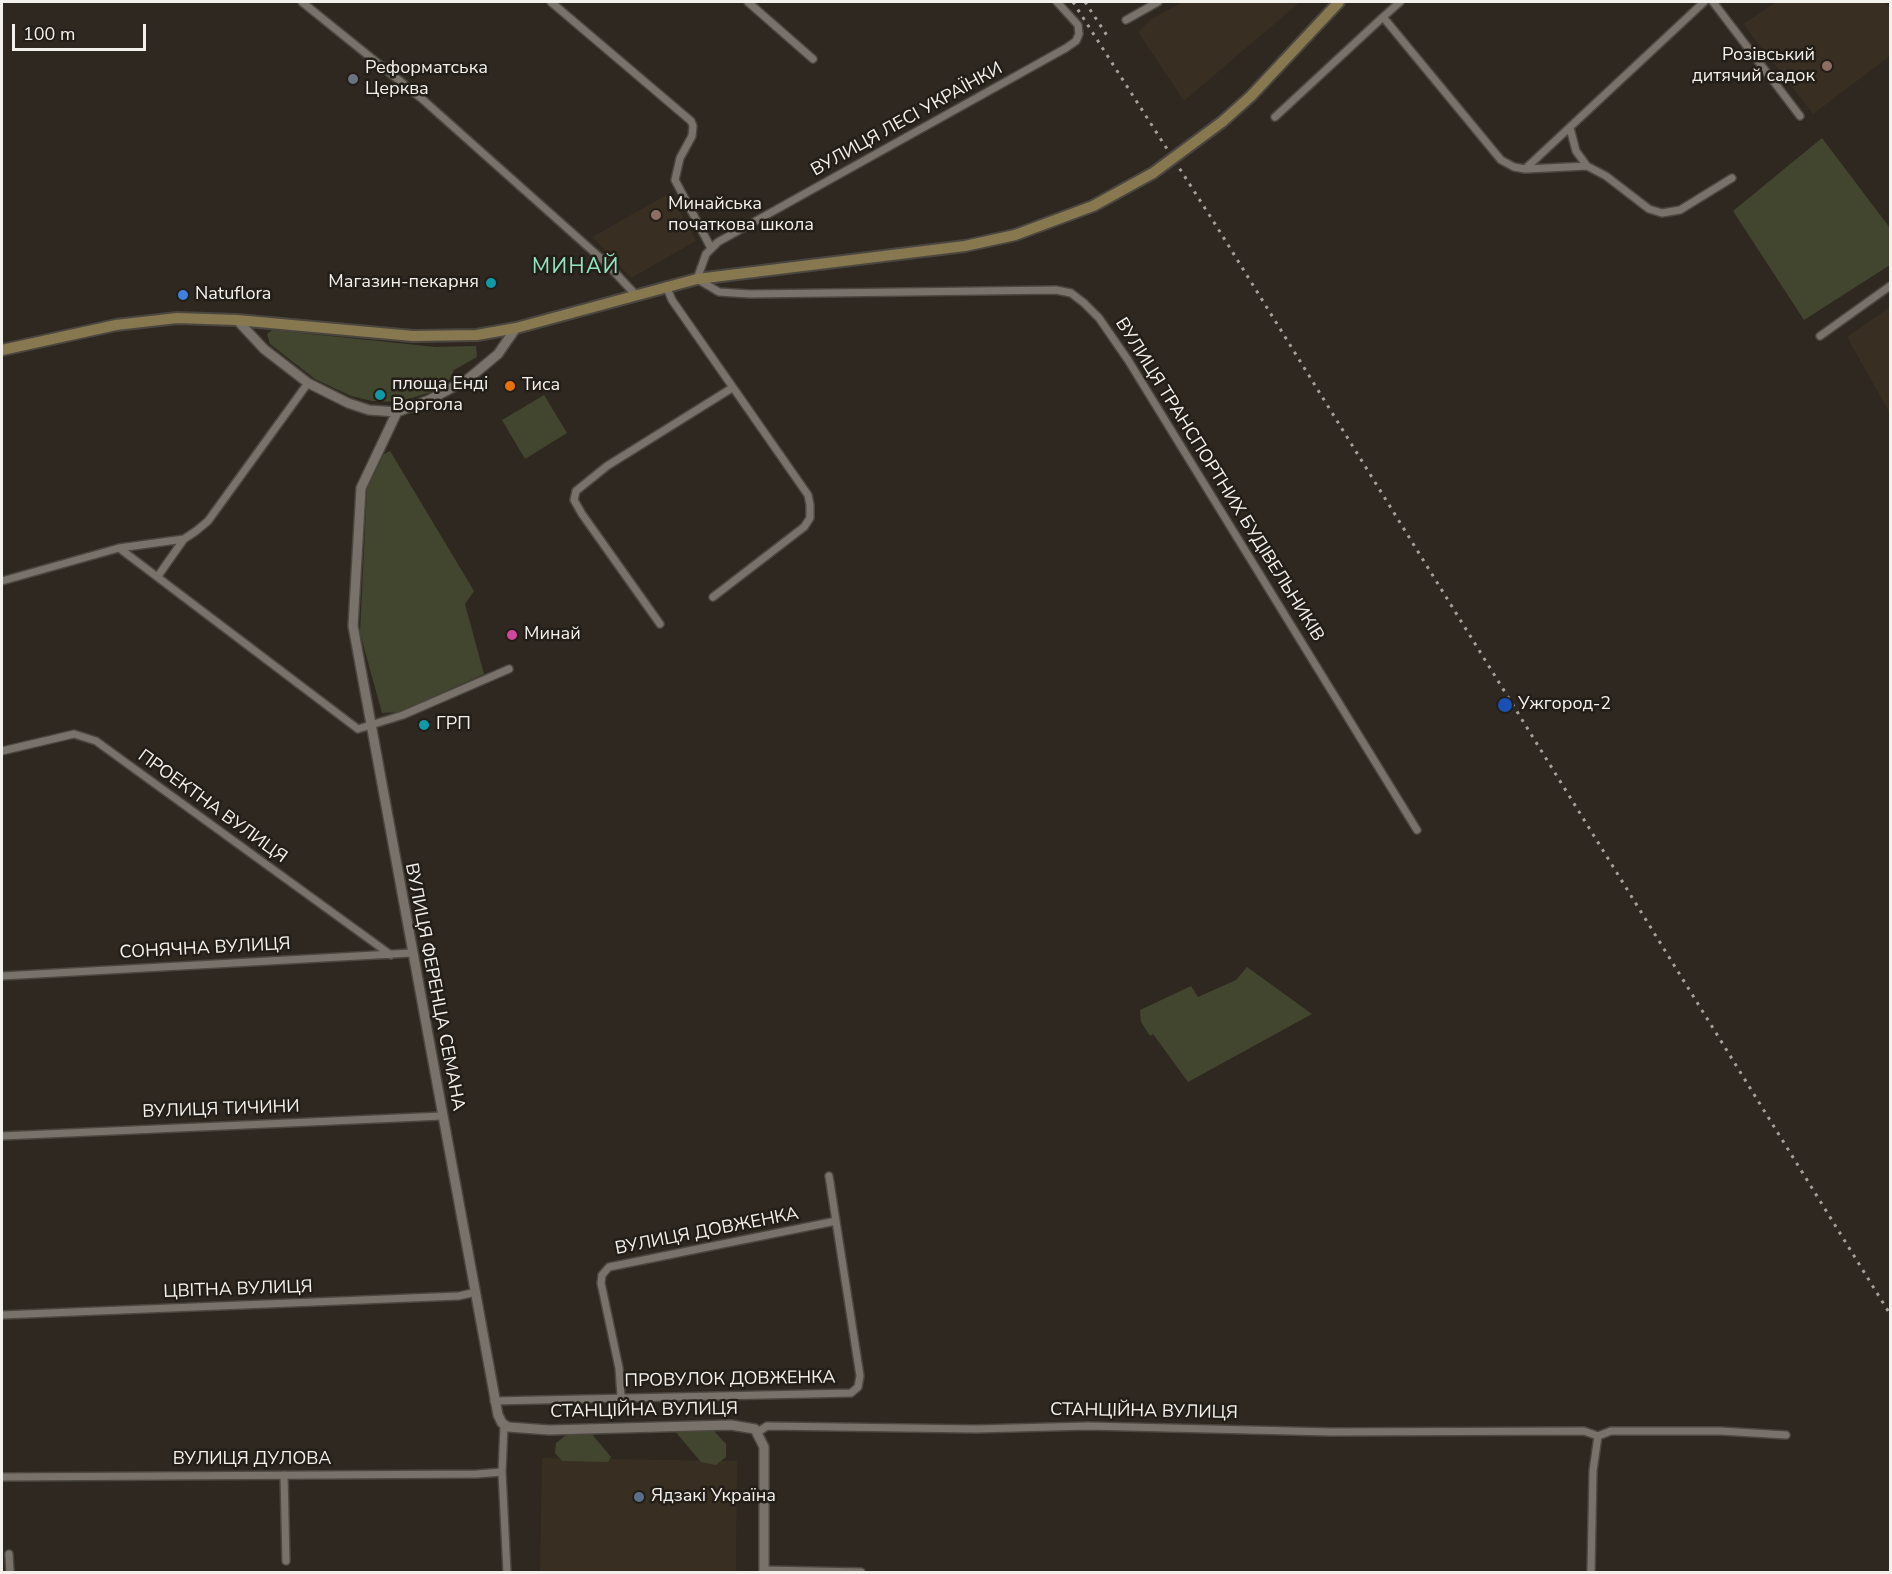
<!DOCTYPE html>
<html>
<head>
<meta charset="utf-8">
<style>
	body { margin:0 }
	#map { position:relative; width:1892px; height:1574px; overflow:hidden; background:#2e2821; font-family:"Nunito Sans",sans-serif }
	canvas { display:block }
	.frame { position:absolute; inset:0; border:3px solid #f4f0ec; pointer-events:none }
	.scale { position:absolute; left:12px; top:24px; width:134px; height:27px; box-sizing:border-box; border:3px solid #f4f0ec; border-top:0; padding-left:8px; font-size:18px; line-height:21px; white-space:nowrap; color:#f4f0ec; -webkit-text-stroke:4px #241e18; paint-order:stroke }
</style>
</head>
<body>
<div id="map">
<canvas width="1892" height="1574"></canvas>
<div class="frame"></div>
<div class="scale">100 m</div>
</div>
<script>
const ctx = document.querySelector('canvas').getContext('2d');
ctx.lineJoin = 'round';
function fill(path, color) { ctx.fillStyle = color; ctx.fill(path, 'evenodd'); }
const toPath = rows => new Path2D(rows.map(r => 'M' + r).join(''));
function strokePath(path, color, width, dash) { ctx.strokeStyle = color; ctx.lineWidth = width; ctx.lineCap = dash ? 'butt' : 'round'; ctx.setLineDash(dash || []); ctx.stroke(path); }
function drawText(font, color, halo, rows, align = 'center') {
  ctx.font = font + ' "Nunito Sans",sans-serif'; ctx.lineWidth = 5; ctx.setLineDash([]); ctx.textBaseline = 'middle'; ctx.strokeStyle = halo; ctx.fillStyle = color; for (const [text, x, y, turn = 0] of rows) {
    ctx.save(); ctx.translate(x, y); ctx.rotate((+turn || 0) * Math.PI / 180); ctx.textAlign = isNaN(turn) ? turn : align; if (halo) ctx.strokeText(text, 0, 0); ctx.fillText(text, 0, 0); ctx.restore();
  }
}
const built = toPath([
	[1183,2,1300,2,1184,101,1138,32,1151,19],
	[1776,2,1884,2,1890,9,1890,56,1813,114,1743,24],
	[670,193,696,241,631,278,592,237],
	[1890,307,1890,414,1847,337],
	[542,1458,737,1461,736,1572,540,1572]
]);
const green = toPath([
	[1822,138,1890,228,1890,265,1804,320,1733,211],
	[272,330,436,347,476,346,477,357,454,370,450,379,434,391,399,402,372,401,351,396,315,379,270,344,267,334],
	[544,395,567,433,525,459,502,420],
	[390,451,474,591,465,604,484,674,399,712,382,713,360,633,367,489,384,454],
	[1247,967,1312,1014,1188,1082,1153,1034,1150,1036,1141,1022,1140,1010,1191,986,1198,997,1236,980],
	[674,1430,714,1431,726,1444,726,1457,716,1465,701,1462],
	[570,1432,591,1433,611,1457,608,1462,562,1461,555,1453,556,1443]
]);
const minor = toPath([
	[302,2,421,98,605,262,635,294],
	[551,2,691,121,693,126,692,136,680,158,675,180,711,248],
	[748,2,813,59],
	[1057,2,1078,25,1079,34,1076,41,1066,48,718,242,706,254,697,279,719,292,750,294,1056,290,1071,293,1084,303,1099,318,1128,360,1417,830],
	[1400,2,1383,17,1501,160,1514,167,1525,169,1704,2],
	[1713,2,1800,116],
	[1126,20,1158,2],
	[1275,117,1383,17],
	[1570,128,1576,151,1587,166,1606,176,1649,209,1662,213,1680,210,1732,178],
	[1527,169,1587,166],
	[666,286,672,300,808,495,810,505,810,518,804,527,713,597],
	[1820,336,1890,286],
	[119,548,184,539,196,531,208,521,308,383],
	[158,576,184,539],
	[2,581,119,548,358,729,403,715,509,669],
	[660,624,582,514,574,500,576,491,607,466,732,388],
	[2,751,74,734,96,741,391,955],
	[2,976,411,953],
	[2,1136,442,1116],
	[2,1315,459,1296,476,1292],
	[621,1396,619,1368,601,1283,602,1275,609,1267,836,1221],
	[494,1401,851,1393,858,1387,860,1376,829,1176],
	[504,1426,502,1472,507,1572],
	[758,1432,767,1426,976,1429,1088,1426,1331,1432,1584,1431,1598,1436,1611,1431,1720,1431,1786,1435],
	[284,1475,286,1561],
	[2,1477,477,1474,502,1472],
	[9,1554,10,1572],
	[764,1570,861,1572],
	[1591,1572,1593,1471,1598,1436]
]);
const tertiary = toPath([
	[237,320,264,349,308,383,348,403,369,410,397,412,429,400,468,379,498,354,516,328],
	[397,412,361,488,353,626,498,1415,502,1423,508,1427,549,1430,731,1425,755,1429,764,1447,764,1572]
]);
const secondary = toPath([
	[1222,122,1251,96,1339,2],
	[2,350,116,325,177,318,237,320,413,336,477,335,516,328,697,279,965,246,1015,235,1093,206,1153,173]
]);
const rail = toPath([
	[1073,2,1217,227,1890,1314],
	[1085,2,1108,37]
]);
const secondaryBridge = toPath([
	[1153,173,1222,122]
]);
const markers = [
	[1827,66,6,"#8d6e63"],
	[353,79,6,"#6b7280"],
	[656,215,6,"#8d6e63"],
	[491,283,6,"#0f9aa8"],
	[183,295,6,"#3f7fe0"],
	[510,386,6,"#e8710a"],
	[380,395,6,"#0f9aa8"],
	[512,635,6,"#d1479c"],
	[1505,705,8,"#1a4fb4"],
	[424,725,6,"#0f9aa8"],
	[639,1497,6,"#5c6f8a"]
];
const poiNames = [
	["Розівський",1815,56,"right"],
	["дитячий садок",1815,77,"right"],
	["Реформатська",365,69],
	["Церква",365,90],
	["Минайська",668,205],
	["початкова школа",668,226],
	["Магазин-пекарня",479,283,"right"],
	["Natuflora",195,295],
	["площа Енді",392,385],
	["Воргола",392,406],
	["Тиса",522,386],
	["Минай",524,635],
	["Ужгород-2",1518,705],
	["ГРП",436,725],
	["Ядзакі Україна",651,1497]
];
const streetNames = [
	["ВУЛИЦЯ ЛЕСІ УКРАЇНКИ",907,120,-29],
	["ВУЛИЦЯ ТРАНСПОРТНИХ БУДІВЕЛЬНИКІВ",1219,480,58],
	["ПРОЕКТНА ВУЛИЦЯ",212,807,36],
	["СОНЯЧНА ВУЛИЦЯ",205,949,-3],
	["ВУЛИЦЯ ФЕРЕНЦА СЕМАНА",434,987,79],
	["ВУЛИЦЯ ТИЧИНИ",221,1110,-2],
	["ВУЛИЦЯ ДОВЖЕНКА",707,1232,-11],
	["ЦВІТНА ВУЛИЦЯ",238,1290,-2],
	["ПРОВУЛОК ДОВЖЕНКА",730,1380,-1],
	["СТАНЦІЙНА ВУЛИЦЯ",644,1411,-1],
	["СТАНЦІЙНА ВУЛИЦЯ",1144,1412,1],
	["ВУЛИЦЯ ДУЛОВА",252,1460]
];
const quarterNames = [
	["МИНАЙ",576,268]
];
fill(built, '#382e22');
fill(green, '#43462e');
strokePath(minor, '#4b4740', 10);
strokePath(tertiary, '#4b4740', 12);
strokePath(secondary, '#4b4740', 14);
strokePath(minor, '#79726a', 7);
strokePath(tertiary, '#79726a', 9);
strokePath(secondary, '#877850', 10);
strokePath(rail, '#a5a09b', 3, [3, 6]);
strokePath(secondaryBridge, '#4b4740', 14, []);
strokePath(secondaryBridge, '#877850', 10);
for (const [x, y, r, color] of markers) { const dot = new Path2D(); dot.arc(x, y, r, 0, 2 * Math.PI); ctx.fillStyle = color; ctx.fill(dot); strokePath(dot, '#241e18', 2); }
drawText('18px', '#f4f0ec', '#241e18', poiNames, 'left');
drawText('18px', '#f4f0ec', '#241e18', streetNames);
ctx.letterSpacing = '1.5px';
drawText('21px', '#91e6c0', '#241e18', quarterNames);
ctx.letterSpacing = '0px';
</script>
</body>
</html>
